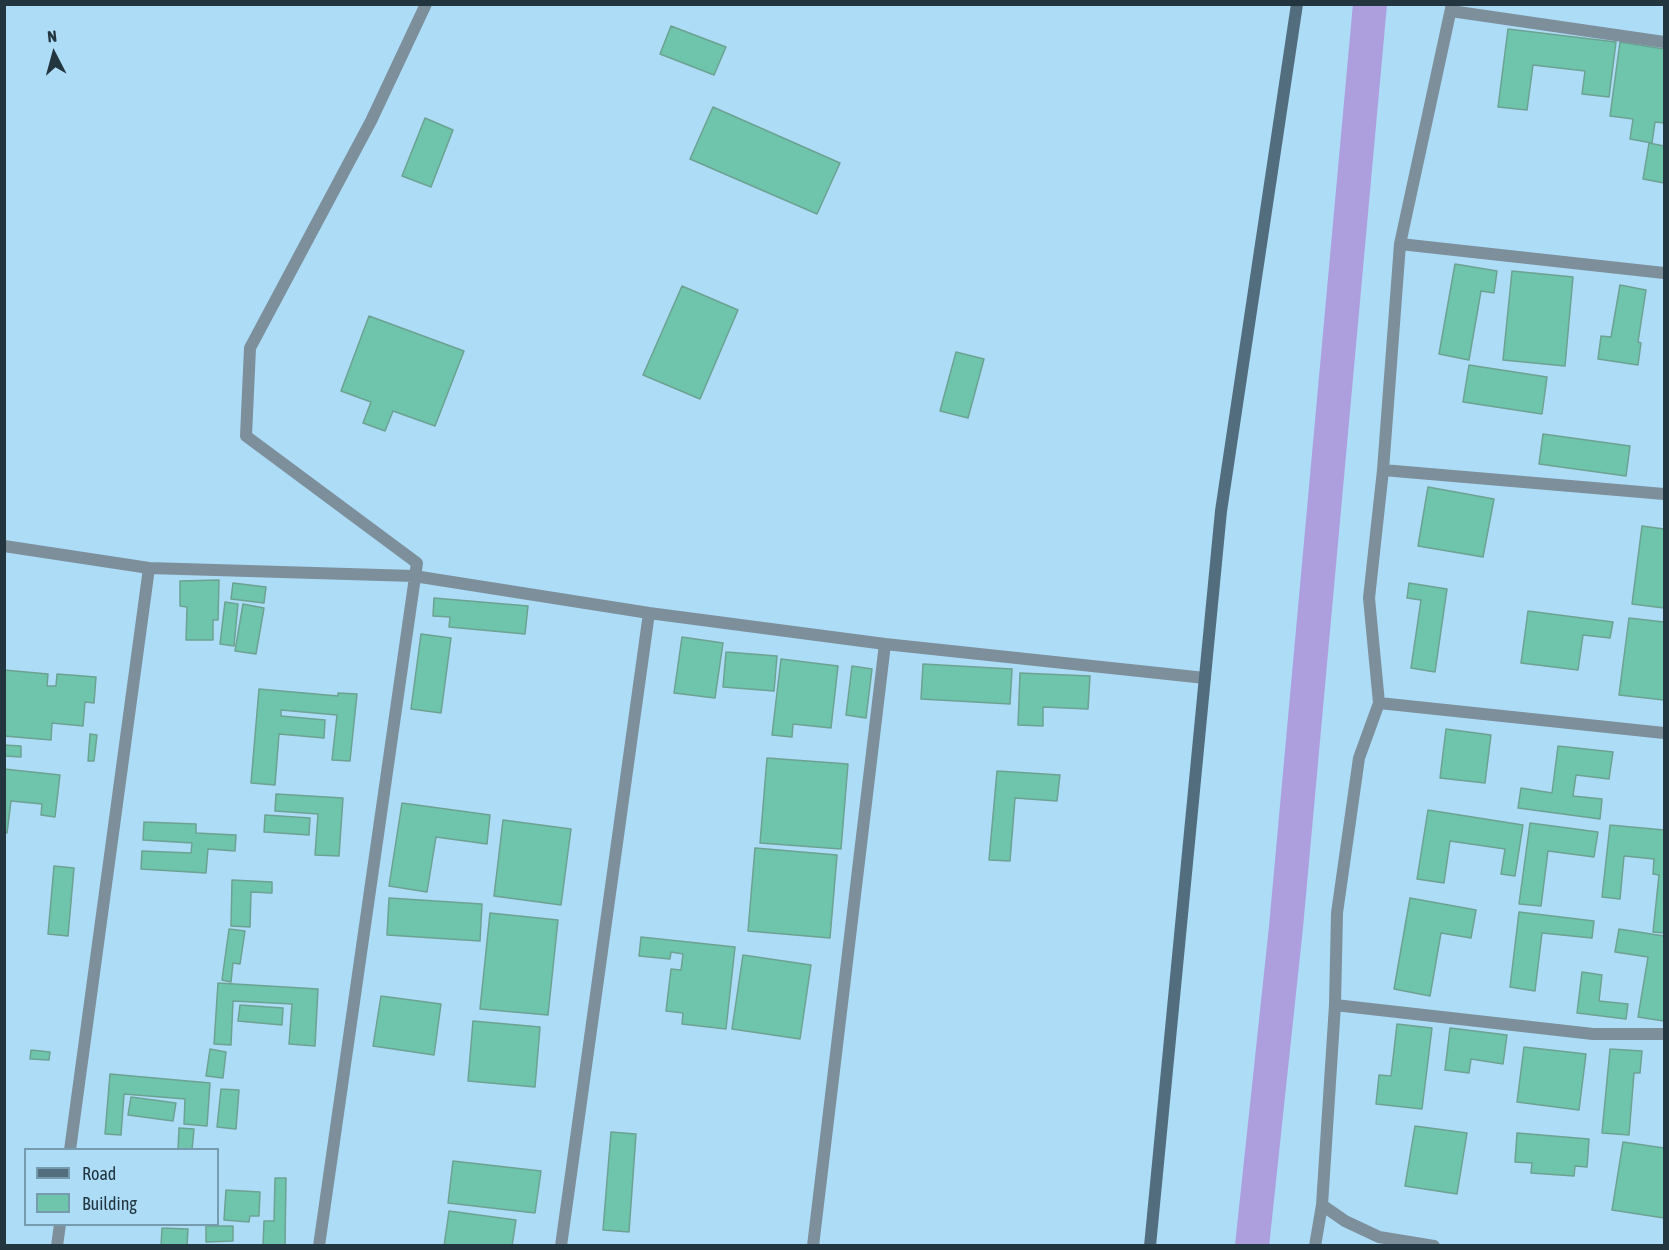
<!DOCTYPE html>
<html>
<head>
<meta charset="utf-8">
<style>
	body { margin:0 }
	#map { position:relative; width:1669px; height:1250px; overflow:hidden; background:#addcf7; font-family:"Asap Condensed",sans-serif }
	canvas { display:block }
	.frame { position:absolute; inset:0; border:6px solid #233640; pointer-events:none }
	.legend { position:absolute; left:24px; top:1148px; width:195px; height:78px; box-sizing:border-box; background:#addcf7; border:2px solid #769aae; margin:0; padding:8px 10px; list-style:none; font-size:18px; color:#233640 }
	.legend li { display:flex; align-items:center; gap:12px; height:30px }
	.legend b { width:30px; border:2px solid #769aae }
	.north { position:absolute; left:24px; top:24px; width:60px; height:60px; -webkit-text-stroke:4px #addcf7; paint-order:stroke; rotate:354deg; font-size:16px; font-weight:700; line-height:24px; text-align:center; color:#233640 }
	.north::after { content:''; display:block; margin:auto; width:21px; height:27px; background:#233640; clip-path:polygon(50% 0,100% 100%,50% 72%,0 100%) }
</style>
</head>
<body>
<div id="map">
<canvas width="1669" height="1250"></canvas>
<div class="frame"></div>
<ul class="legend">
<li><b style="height:8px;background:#526e7e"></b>Road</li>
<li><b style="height:16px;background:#6fc4ac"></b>Building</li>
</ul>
<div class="north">N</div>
</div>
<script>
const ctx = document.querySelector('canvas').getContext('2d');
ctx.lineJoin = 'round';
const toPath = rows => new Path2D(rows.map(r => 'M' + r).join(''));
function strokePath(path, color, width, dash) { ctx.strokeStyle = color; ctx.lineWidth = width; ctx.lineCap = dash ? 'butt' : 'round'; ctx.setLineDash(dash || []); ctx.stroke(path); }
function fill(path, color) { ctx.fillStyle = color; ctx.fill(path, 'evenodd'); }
const canal = toPath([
	[1252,1246,1286,927,1370,4]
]);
const building = toPath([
	[671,26,726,47,714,75,660,54,671,26],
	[1508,29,1616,42,1609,97,1582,94,1585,71,1533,65,1527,110,1498,107,1508,29],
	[1620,42,1664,49,1664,123,1655,122,1652,143,1630,139,1633,119,1610,116,1620,42],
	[713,107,840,163,817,214,690,159,713,107],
	[425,118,453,130,431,187,402,176,425,118],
	[1649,143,1664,146,1664,183,1643,179,1649,143],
	[1455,264,1497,271,1494,293,1481,291,1469,360,1439,354,1455,264],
	[1512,271,1573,277,1565,366,1503,360,1512,271],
	[1620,285,1646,290,1638,342,1641,343,1638,365,1598,359,1601,336,1611,337,1620,285],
	[682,286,738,310,700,399,643,375,682,286],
	[369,316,464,351,435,426,393,411,385,431,363,423,371,402,341,391,369,316],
	[956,352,984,359,968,418,940,411,956,352],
	[1469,365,1547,377,1542,414,1463,402,1469,365],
	[1543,434,1630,446,1626,476,1539,464,1543,434],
	[1428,487,1494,499,1483,557,1418,546,1428,487],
	[1642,526,1664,529,1664,608,1632,604,1642,526],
	[219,580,218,620,213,620,213,640,186,640,187,607,180,606,180,581,219,580],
	[233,583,266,587,264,603,231,599,233,583],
	[1409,583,1447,589,1435,672,1411,668,1421,600,1407,598,1409,583],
	[434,598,528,606,525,634,449,627,450,617,433,616,434,598],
	[225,602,238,604,234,646,220,644,225,602],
	[243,604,264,608,256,654,235,651,243,604],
	[1528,611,1613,622,1610,638,1583,635,1578,670,1521,663,1528,611],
	[1629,618,1664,622,1664,700,1619,695,1629,618],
	[421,634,451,638,441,713,411,709,421,634],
	[682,637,723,643,715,698,674,693,682,637],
	[726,652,777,656,774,691,723,687,726,652],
	[781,659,838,666,831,728,793,724,792,737,772,735,781,659],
	[923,664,1012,669,1010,704,921,699,923,664],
	[852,666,872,669,866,718,846,715,852,666],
	[4,670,48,674,47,686,56,686,57,674,96,677,94,703,85,702,83,726,52,723,51,740,4,736,4,670],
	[1020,673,1090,676,1088,709,1043,707,1043,726,1018,725,1020,673],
	[259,689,338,696,338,693,357,694,350,761,332,760,337,715,281,710,281,716,325,720,324,738,279,734,275,785,251,783,259,689],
	[1446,729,1491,735,1485,783,1440,778,1446,729],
	[90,734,97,735,94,761,88,761,90,734],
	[4,745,21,746,21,757,4,756,4,745],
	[1558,746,1613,752,1609,779,1576,775,1573,796,1602,799,1600,819,1518,808,1521,788,1552,793,1558,746],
	[767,758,848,764,841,849,760,843,767,758],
	[4,769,60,775,55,817,41,815,42,804,11,801,7,833,4,832,4,769],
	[997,771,1060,775,1057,801,1015,798,1010,861,989,860,997,771],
	[276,794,343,798,339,856,315,855,318,814,275,811,276,794],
	[402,803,490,815,487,844,436,837,427,892,389,886,402,803],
	[1428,810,1523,825,1515,876,1501,874,1505,849,1450,841,1444,883,1417,879,1428,810],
	[265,815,310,818,309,835,264,832,265,815],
	[503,820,571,829,561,905,494,896,503,820],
	[144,822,196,824,196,833,236,835,235,851,208,849,206,873,141,869,142,851,191,853,192,843,143,840,144,822],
	[1530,823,1598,832,1594,857,1548,851,1541,906,1519,904,1530,823],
	[1610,825,1664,830,1664,933,1653,932,1659,875,1653,874,1654,859,1624,856,1620,899,1602,897,1610,825],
	[755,848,837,855,830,938,748,931,755,848],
	[54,866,74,868,68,936,48,934,54,866],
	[232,880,272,882,272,893,251,892,250,927,231,926,232,880],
	[389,898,482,904,480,941,387,935,389,898],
	[1410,898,1476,910,1471,938,1441,933,1430,996,1394,989,1410,898],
	[1519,912,1594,921,1592,938,1542,933,1535,991,1510,987,1519,912],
	[490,913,558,920,548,1015,480,1009,490,913],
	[229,929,245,931,240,964,233,963,231,982,222,980,229,929],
	[1619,929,1664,936,1664,1021,1638,1017,1648,957,1615,952,1619,929],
	[641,937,735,947,726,1029,682,1024,683,1013,666,1011,671,969,681,970,683,954,671,952,670,959,639,956,641,937],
	[743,955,811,965,800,1039,732,1029,743,955],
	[1582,972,1602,975,1599,1001,1628,1004,1626,1019,1577,1013,1582,972],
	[218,983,318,989,315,1046,289,1044,292,1004,233,1001,231,1045,214,1044,218,983],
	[381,996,441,1004,434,1055,373,1046,381,996],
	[240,1005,283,1008,282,1025,238,1021,240,1005],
	[473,1021,540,1027,535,1087,468,1081,473,1021],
	[1397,1024,1432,1028,1422,1109,1376,1104,1379,1075,1391,1076,1397,1024],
	[1450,1028,1507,1035,1503,1064,1471,1059,1469,1073,1445,1070,1450,1028],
	[1524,1047,1586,1054,1579,1110,1517,1102,1524,1047],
	[210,1049,226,1052,223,1078,206,1076,210,1049],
	[1610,1049,1642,1051,1640,1073,1634,1073,1629,1135,1602,1133,1610,1049],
	[31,1050,50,1052,49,1060,30,1059,31,1050],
	[110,1074,210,1083,207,1126,184,1124,185,1099,124,1094,121,1135,105,1134,110,1074],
	[221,1089,239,1090,236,1129,217,1127,221,1089],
	[131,1097,176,1103,173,1121,128,1115,131,1097],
	[1415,1126,1467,1133,1457,1194,1405,1186,1415,1126],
	[179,1128,194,1129,192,1150,178,1150,179,1128],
	[611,1132,636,1134,629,1232,603,1230,611,1132],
	[1517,1133,1589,1139,1587,1167,1575,1166,1574,1176,1531,1173,1532,1163,1515,1162,1517,1133],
	[1623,1142,1664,1148,1664,1218,1612,1210,1623,1142],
	[453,1161,541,1171,535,1213,448,1203,453,1161],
	[275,1178,286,1178,285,1246,263,1246,264,1221,274,1221,275,1178],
	[226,1190,260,1192,259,1216,250,1216,249,1222,224,1220,226,1190],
	[449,1211,516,1220,512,1246,444,1246,449,1211],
	[206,1226,233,1226,233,1241,206,1242,206,1226],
	[162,1228,188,1229,187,1246,161,1246,162,1228]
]);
const street = toPath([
	[1451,11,1664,42],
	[1400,244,1664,273],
	[1383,470,1664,494],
	[4,546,149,568,414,576,649,613,885,644,1205,678],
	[1379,703,1664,733],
	[1335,1005,1593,1034,1664,1034],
	[70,1150,149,568],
	[1322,1205,1345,1221,1379,1237,1434,1246],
	[57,1246,60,1224],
	[319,1246,417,563,246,436,250,348,371,121,426,4],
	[561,1246,649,613],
	[813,1246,885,644],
	[1315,1246,1322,1205,1335,1005,1337,913,1359,758,1379,703,1369,598,1383,470,1400,244,1452,4]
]);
const secondary = toPath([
	[1150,1246,1221,511,1297,4]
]);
strokePath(canal, '#ad9fde', 34);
fill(building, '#6fc4ac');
strokePath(building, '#6ca292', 1.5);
strokePath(street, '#7c8f9b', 12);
strokePath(secondary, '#526e7e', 12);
</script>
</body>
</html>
